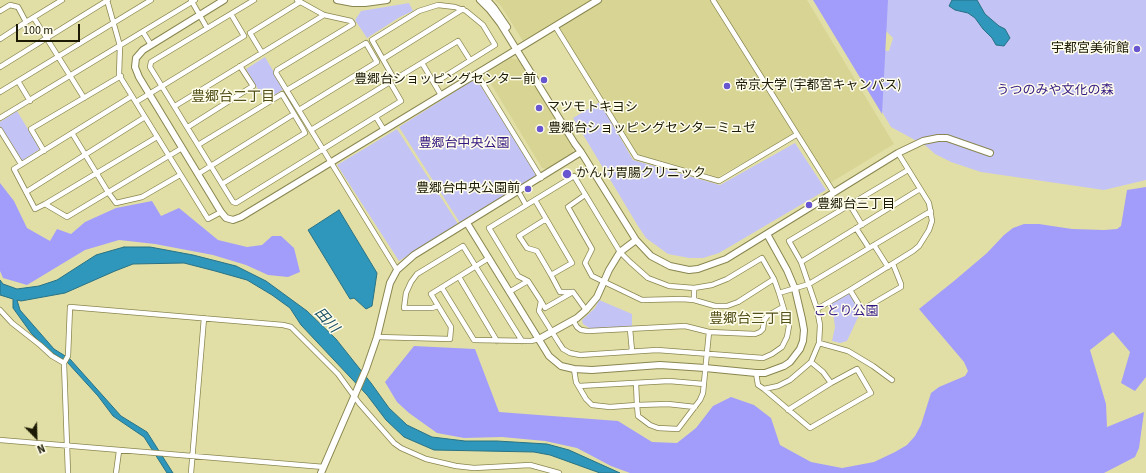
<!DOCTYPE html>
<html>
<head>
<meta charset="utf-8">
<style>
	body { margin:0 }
	#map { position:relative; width:1146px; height:473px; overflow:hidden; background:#e2dfa6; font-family:"Source Sans 3",sans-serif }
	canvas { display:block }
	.north { position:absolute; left:16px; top:417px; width:40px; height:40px; -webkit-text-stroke:3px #fffeed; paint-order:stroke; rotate:157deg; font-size:11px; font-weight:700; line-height:16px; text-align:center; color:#1c1a04 }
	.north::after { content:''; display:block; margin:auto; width:14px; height:18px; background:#1c1a04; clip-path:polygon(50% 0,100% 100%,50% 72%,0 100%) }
	.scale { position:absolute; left:16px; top:24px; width:64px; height:18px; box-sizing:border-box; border:2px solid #1c1a04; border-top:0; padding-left:5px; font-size:12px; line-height:14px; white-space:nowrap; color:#1c1a04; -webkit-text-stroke:3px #fffeed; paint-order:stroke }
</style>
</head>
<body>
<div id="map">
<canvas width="1146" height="473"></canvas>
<div class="north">N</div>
<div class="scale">100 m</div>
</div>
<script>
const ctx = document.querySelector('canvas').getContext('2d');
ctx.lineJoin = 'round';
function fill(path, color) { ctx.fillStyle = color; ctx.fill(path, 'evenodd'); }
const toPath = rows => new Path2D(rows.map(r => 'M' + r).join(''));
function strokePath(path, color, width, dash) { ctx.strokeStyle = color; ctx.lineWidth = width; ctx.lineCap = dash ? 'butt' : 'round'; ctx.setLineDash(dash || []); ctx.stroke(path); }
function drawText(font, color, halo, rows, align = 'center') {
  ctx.font = font + ' "Source Sans 3","Noto Sans JP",sans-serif'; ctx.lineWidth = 3; ctx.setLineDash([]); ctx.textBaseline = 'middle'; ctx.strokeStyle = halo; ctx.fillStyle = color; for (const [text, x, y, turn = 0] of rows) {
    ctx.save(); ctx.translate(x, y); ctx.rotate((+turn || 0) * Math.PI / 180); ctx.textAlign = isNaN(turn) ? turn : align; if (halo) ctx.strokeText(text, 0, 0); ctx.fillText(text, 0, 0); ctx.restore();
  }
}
const built = toPath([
	[495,0,807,0,894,144,830,183,798,132,718,177,637,154,556,23,523,41,501,6],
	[511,58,519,60,572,146,573,153,548,169,542,168,488,79,487,73]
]);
const green = toPath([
	[873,0,1146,0,1146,180,1104,190,981,172,951,162,935,154,926,146,891,127,881,110,867,49,889,51,893,38,881,26],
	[409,3,413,11,400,17,367,38,355,20,361,11],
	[265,57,284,89,265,101,246,69],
	[472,81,479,83,536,174,534,180,460,223,399,127],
	[600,102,633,160,720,185,795,143,826,190,719,253,703,258,689,258,668,254,646,238,638,226,573,118],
	[17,111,40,149,22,161,0,126,0,122],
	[397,129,458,224,399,261,337,165],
	[849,292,861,311,847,341,840,343,832,341,835,327,833,312,829,305],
	[599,300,632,314,632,327,591,329,583,324,582,320,595,308]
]);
const forest = toPath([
	[813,0,888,0,882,114],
	[0,183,14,201,27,228,50,241,57,229,71,234,85,222,116,208,152,201,161,216,179,208,218,240,247,247,262,245,272,236,281,236,294,248,300,272,288,277,268,275,246,265,213,255,155,244,119,240,85,250,27,285,3,278,0,271],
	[1146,187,1146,377,1135,391,1121,383,1130,352,1113,332,1090,350,1106,404,1107,427,1144,412,1139,448,1135,457,1104,473,630,473,611,466,577,448,545,441,502,437,464,438,437,433,409,413,397,402,385,382,414,346,475,349,499,412,618,421,652,442,677,443,696,428,713,406,731,397,754,405,771,418,780,445,811,462,842,468,874,462,895,452,907,445,915,436,921,425,931,393,939,387,965,376,968,371,964,362,919,309,954,281,987,253,1004,235,1013,228,1024,224,1039,224,1072,229,1104,230,1117,229,1121,226,1127,190]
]);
const water = toPath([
	[952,0,977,0,985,14,999,26,1005,29,1010,38,1004,46,996,45,992,38,983,29,975,18,968,13,955,10,949,6,952,0],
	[339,210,377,273,372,306,366,309,354,298,350,299,308,230,339,210],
	[124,247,150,247,193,255,236,266,266,281,307,311,336,339,371,383,389,408,407,425,432,437,465,441,497,441,547,444,569,450,620,473,600,473,550,455,534,452,434,450,404,437,386,420,367,395,301,325,290,308,272,295,247,280,215,271,184,263,133,264,115,271,65,293,21,301,17,300,20,310,54,349,70,359,121,416,147,432,173,473,167,473,144,437,113,416,98,396,67,362,48,350,31,333,13,308,13,299,0,295,0,280,3,284,17,289,39,286,57,280,96,255,124,247]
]);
const street = toPath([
	[107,0,120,46,119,75,208,219,221,212],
	[191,0,207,28],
	[254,0,151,62,150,67,233,202,236,203,401,101,390,82,311,130],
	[297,0,324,15,351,21,353,24,277,70,276,73,397,270],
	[713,0,834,193],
	[0,11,10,5,18,7,26,22,62,0],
	[34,18,84,98],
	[555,26,636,157,719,181,796,135],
	[143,32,151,45],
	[0,39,26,22],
	[262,53,250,33,300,2],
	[383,59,463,9],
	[422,63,441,95],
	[0,67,108,0],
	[477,74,541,178],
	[18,81,30,101],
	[434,83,495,45,483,25,466,11,455,7,438,5,419,11,372,40,393,77,397,78,458,41,470,60],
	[287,90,366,43,377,62,299,110],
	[0,92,151,0],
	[132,96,14,169,35,209,45,204,67,217,182,148],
	[136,102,244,36,231,14],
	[175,106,324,15],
	[376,117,384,130],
	[0,118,195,0],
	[188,127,253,86,240,66],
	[0,130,21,164],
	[72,133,108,192,116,203,142,197,180,175],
	[198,145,282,94,303,129,305,133,222,184],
	[44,151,31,129,121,76],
	[198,174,294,114],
	[518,191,526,205],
	[26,192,145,117],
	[585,195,568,207,592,249,585,263,592,276,642,300,682,299,694,300,715,306,727,306,738,302,774,279],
	[535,200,572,263,551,275,560,292,573,292,586,310],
	[45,204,157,137],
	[850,205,862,225],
	[546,219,519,236,527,248,537,251,551,275],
	[856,228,869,248],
	[874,245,888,267],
	[801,262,920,189],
	[459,277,497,341],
	[442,288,474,340,531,341,539,339],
	[850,290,913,251,919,246,929,230,932,221,929,203,898,153],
	[509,292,528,281],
	[779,293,809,284,931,211],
	[694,300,694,288],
	[541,301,539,311,559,343,563,349,570,353,580,355,657,350,763,358,772,354,782,347,787,337,789,326,779,293,774,279,762,258,727,279,712,285,694,288,669,286,648,278,630,262,620,252,574,176,489,228,518,276,528,281,541,301,545,308,573,292],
	[438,306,432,308,404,308,406,293,411,282,417,274,463,246,522,341],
	[817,309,850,290,861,308,865,308,901,287,901,284,893,264],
	[0,310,12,323,40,345,52,356,64,363],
	[573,320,577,327,581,330,588,331,685,326,709,332,755,334,760,332,763,329,764,321,767,316,783,307],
	[630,329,632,351],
	[377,337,450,339,451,327,431,294,489,258],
	[819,343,848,351,873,366,892,380],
	[811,362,819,343,820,325,817,309,801,262,789,241,908,170],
	[574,369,576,382,586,399,592,405,610,407,637,405,638,416,650,425,658,428,678,429,700,400,703,393,709,332],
	[756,373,758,385,764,389,778,386,790,380,811,362,823,372,831,383,788,410],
	[636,383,637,405,668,404,695,407],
	[579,386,669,381,704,384],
	[764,389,810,428,871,393,857,369,831,383],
	[0,440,324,467],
	[68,473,64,363,68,356,70,307,283,325,291,327,338,374,359,403,394,443,401,448,426,459,456,466,474,468,530,465,559,473],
	[116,473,119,451],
	[191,473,204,318]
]);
const secondary = toPath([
	[224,0,143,50,136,58,135,67,139,77,221,212,226,218,233,220,241,217,598,0],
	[337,0,353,3,365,3,387,0],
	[480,0,490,10,500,23,575,144,581,152,636,240,651,256,670,266,689,270,698,269,726,259,898,153,923,141,938,138,947,138,990,153],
	[487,0,494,8,507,27],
	[467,223,549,356,561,366,574,369,592,370,660,365,705,368,756,373,765,373,784,366,790,362,800,349,803,341,804,330,802,319,795,289,787,270,767,234],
	[539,339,577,318,586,310,597,297,609,270,620,252,636,240],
	[321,473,366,369,377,337,390,283,397,270,414,255,581,152]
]);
const markers = [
	[1137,49,4,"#6756cf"],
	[544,80,4,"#6756cf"],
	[727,86,4,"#6756cf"],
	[539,108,4,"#6756cf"],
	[540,129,4,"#6756cf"],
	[567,174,5,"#6756cf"],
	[528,189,4,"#6756cf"],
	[809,205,4,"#6756cf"]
];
const poiNames = [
	["宇都宮美術館",1129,49,"right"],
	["豊郷台ショッピングセンター前",536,80,"right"],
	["帝京大学 (宇都宮キャンパス)",735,86],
	["マツモトキヨシ",547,108],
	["豊郷台ショッピングセンターミュゼ",548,129],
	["かんけ胃腸クリニック",576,174],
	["豊郷台中央公園前",520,189,"right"],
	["豊郷台三丁目",817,205]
];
const parkNames = [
	["うつのみや文化の森",1055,91],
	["豊郷台中央公園",464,144],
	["ことり公園",846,312]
];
const neighbourhoodNames = [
	["豊郷台二丁目",233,98],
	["豊郷台三丁目",751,320]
];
const waterNames = [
	["田川",326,321,48]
];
fill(built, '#d8d494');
fill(green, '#c4c3f5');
fill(forest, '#a29dfa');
fill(water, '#2e97bb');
strokePath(water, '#297284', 1);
strokePath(street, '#898650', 6);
strokePath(secondary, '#898650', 8);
strokePath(street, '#fff', 4.5);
strokePath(secondary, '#fff', 6);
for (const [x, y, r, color] of markers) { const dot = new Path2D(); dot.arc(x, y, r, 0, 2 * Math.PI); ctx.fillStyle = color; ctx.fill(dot); strokePath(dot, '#fffeed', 1.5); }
drawText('13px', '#1c1a04', '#fffeed', poiNames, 'left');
drawText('13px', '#331681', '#fffeed', parkNames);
drawText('14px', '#545019', '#fffeed', neighbourhoodNames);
drawText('italic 14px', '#134c5f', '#fffeed', waterNames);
</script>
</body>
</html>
